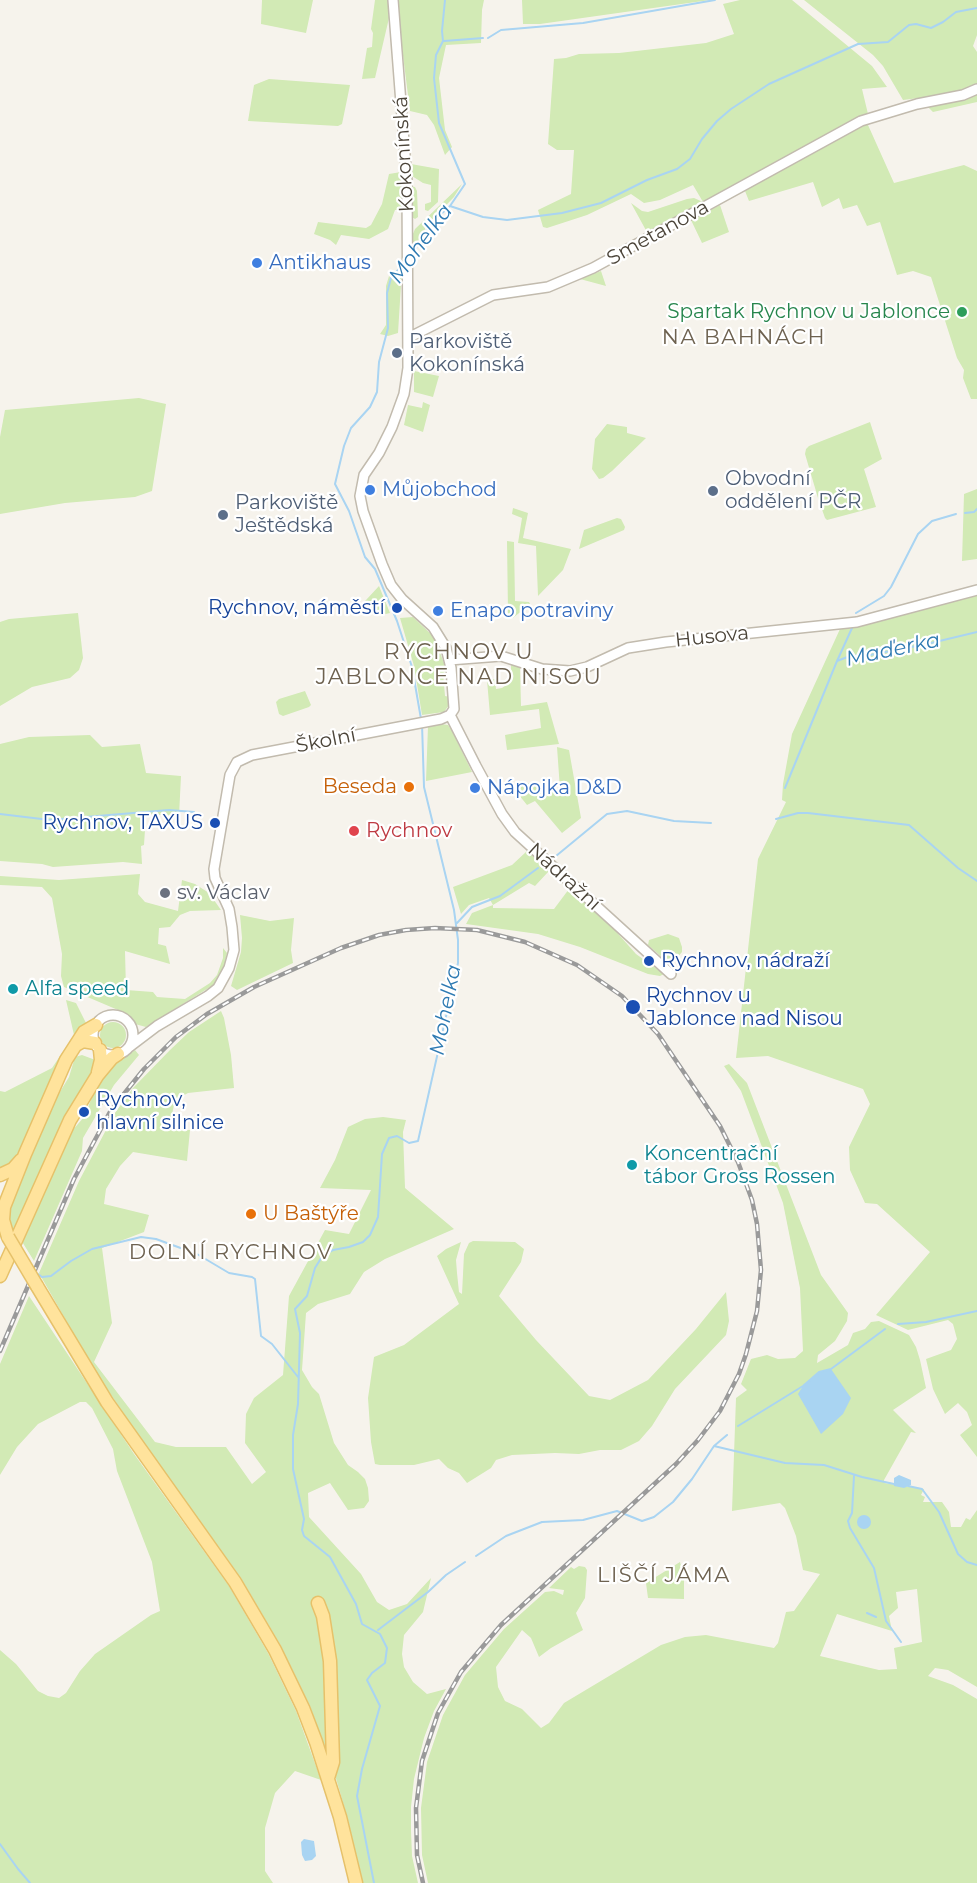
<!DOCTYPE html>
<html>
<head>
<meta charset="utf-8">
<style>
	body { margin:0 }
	canvas { display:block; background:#f6f3ec }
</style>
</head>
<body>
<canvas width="977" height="1883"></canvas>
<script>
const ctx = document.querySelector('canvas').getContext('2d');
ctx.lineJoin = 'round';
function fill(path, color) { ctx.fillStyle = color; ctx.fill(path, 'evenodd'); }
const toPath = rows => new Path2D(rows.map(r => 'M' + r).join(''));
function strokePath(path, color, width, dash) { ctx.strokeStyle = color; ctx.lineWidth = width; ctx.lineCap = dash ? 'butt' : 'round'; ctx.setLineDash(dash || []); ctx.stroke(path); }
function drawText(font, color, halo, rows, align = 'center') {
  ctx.font = font + ' Montserrat,sans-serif'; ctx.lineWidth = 4.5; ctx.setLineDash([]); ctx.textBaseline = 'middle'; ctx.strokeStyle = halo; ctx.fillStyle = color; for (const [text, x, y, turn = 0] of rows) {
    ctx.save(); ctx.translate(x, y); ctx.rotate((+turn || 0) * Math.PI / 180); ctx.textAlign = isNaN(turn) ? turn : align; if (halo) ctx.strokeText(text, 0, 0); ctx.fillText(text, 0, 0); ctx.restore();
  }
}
const green = toPath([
	[262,0,313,0,306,33,261,24],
	[375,0,388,0,389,18,375,78,362,79,367,48,372,47,373,33,371,29],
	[396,0,484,0,482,10,481,43,446,45,439,78,445,130,452,147,445,155,434,125,427,115,410,111],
	[522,0,710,0,540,24,523,24],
	[740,0,792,0,872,66,887,87,862,89,868,114,835,130,840,138,864,123,868,125,894,183,964,165,977,171,977,399,971,399,963,378,964,370,957,358,931,277,913,271,897,275,880,222,867,226,857,205,843,209,839,198,822,207,813,182,749,201,745,191,728,200,712,199,648,234,631,203,642,211,648,212,687,199,694,198,703,202,693,185,660,200,644,203,631,194,587,215,547,228,543,227,538,210,571,194,574,150,557,150,548,144,554,59,566,58,579,54,619,53,706,43,734,34,723,4],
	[804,0,977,0,977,35,973,46,977,52,977,102,933,112,919,98,903,100,883,66,873,55],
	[269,79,350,85,342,124,338,126,248,121,254,85],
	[411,164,439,169,438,202,428,211,425,210,425,204,431,202,431,185,423,183,412,176],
	[401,172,403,210,395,210,388,229,369,239,341,235,336,245,330,240,314,234,318,222,366,228,371,225,382,204,389,174],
	[462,184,454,197,428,224,414,248,412,236,415,229],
	[411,186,415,187,417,191,418,217,415,219,412,217],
	[720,205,729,232,702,243,691,220],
	[402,269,398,333,388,336,380,334,386,325,386,286,389,276,393,279],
	[601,271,606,286,580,279],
	[414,371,439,376,433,397,414,392],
	[139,398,166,404,152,491,135,497,65,503,0,514,0,437,5,410],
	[423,402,430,405,423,432,404,425,408,405,422,408],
	[870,422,882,459,864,469,876,507,827,520,825,518,818,498,805,454,806,449,809,446],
	[607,424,627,427,627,433,646,438,612,471,603,478,599,479,592,469,595,439],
	[977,489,977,559,962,561,964,494],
	[513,508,528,513,523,538,571,549,563,570,538,596,536,546,518,543,522,518,512,514],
	[617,518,621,519,625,527,624,530,579,549,584,530],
	[507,541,514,542,515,601,529,602,530,604,513,618,508,613],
	[379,586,390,613,377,616,375,612,359,614,354,613],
	[977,594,977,1457,960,1435,972,1425,967,1412,958,1403,945,1414,933,1389,926,1359,951,1350,957,1339,953,1324,948,1320,908,1330,876,1315,930,1252,877,1204,865,1203,850,1170,849,1147,870,1104,863,1089,768,1056,736,1058,758,859,786,802,782,800,783,784,792,734,840,629,881,621],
	[78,613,83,658,79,670,70,678,32,687,0,706,0,622,9,619],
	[413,617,434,637,447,671,443,673,445,696,450,697,449,705,444,712,422,715,414,666,400,618],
	[511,664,520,667,521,706,547,702,559,744,507,750,505,735,541,728,539,709,490,715,487,680,495,679,496,689,502,688,509,683,511,679],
	[305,691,311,705,309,707,283,716,279,714,276,702,279,699],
	[441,724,448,725,452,731,472,772,426,781,428,726],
	[90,735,102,747,140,744,146,773,181,776,179,816,146,814,144,845,141,846,142,864,123,862,53,867,42,864,0,861,0,744,29,737],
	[557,747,569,750,581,818,562,833,535,801,527,805,519,795,515,782,537,784,546,791,560,789],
	[527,851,549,871,535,886,529,883,493,905,493,908,554,909,569,889,612,927,636,954,664,974,660,976,648,974,580,947,538,934,466,924,472,913,493,905,489,898,469,905,461,914,453,887,512,865],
	[140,874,138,894,145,902,178,911,182,880,195,884,209,893,221,910,190,911,180,915,170,927,159,928,158,944,166,946,170,964,125,951,126,990,153,992,157,997,185,999,210,983,217,975,223,958,223,948,227,953,223,972,215,984,146,1027,135,1024,118,1010,64,987,61,976,62,954,52,898,42,887,0,885,0,876,59,880],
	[240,915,270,921,294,918,291,950,293,963,237,990,231,986,241,952,242,938],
	[668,934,679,938,682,947,682,952,671,965,648,945,649,940],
	[66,1000,76,1003,86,1023,86,1027,21,1151,12,1163,0,1169,0,1091,5,1092,52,1068,74,1035],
	[221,1011,224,1018,231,1055,234,1088,188,1093,175,1100,169,1129,190,1130,187,1161,133,1152,120,1166,106,1189,104,1204,149,1215,144,1232,102,1248,112,1323,94,1362,155,1442,176,1447,226,1447,252,1484,266,1472,245,1443,246,1414,254,1398,283,1375,289,1296,325,1230,349,1234,371,1190,320,1188,335,1160,348,1127,365,1119,383,1117,406,1120,403,1132,405,1188,454,1229,385,1259,364,1272,350,1294,318,1304,306,1313,302,1370,312,1387,319,1394,334,1443,348,1465,358,1472,365,1479,368,1488,369,1501,364,1508,348,1510,330,1483,308,1493,309,1517,361,1574,377,1602,389,1610,407,1604,431,1578,423,1612,404,1635,402,1654,404,1667,413,1682,427,1694,446,1689,434,1711,424,1738,414,1779,411,1807,411,1830,412,1856,418,1883,363,1883,347,1816,335,1775,310,1706,281,1646,241,1578,146,1446,96,1373,39,1273,79,1181,115,1113,133,1088,170,1050,189,1032],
	'100 1035a13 13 0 1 1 26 0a13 13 0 1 1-26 0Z',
	[135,1050,139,1055,114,1085,83,1138,82,1151,34,1261,21,1240,65,1139,84,1117,95,1090,112,1066],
	[82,1055,98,1061,14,1231,8,1218,9,1204,49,1110,69,1077,75,1057],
	[729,1064,747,1083,821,1275,848,1313,847,1321,835,1341,818,1355,817,1363,848,1345,853,1333,865,1329,871,1322,879,1321,909,1335,916,1347,920,1360,926,1388,893,1410,916,1433,911,1432,884,1480,884,1483,924,1489,921,1495,925,1497,923,1502,942,1502,949,1512,951,1527,961,1527,966,1518,970,1520,977,1510,977,1687,948,1670,935,1668,928,1676,953,1685,977,1699,977,1883,428,1883,422,1855,421,1808,427,1762,443,1715,465,1675,504,1629,545,1592,554,1591,563,1595,564,1590,549,1588,571,1567,574,1569,579,1566,585,1567,587,1570,585,1598,576,1613,583,1630,551,1648,539,1657,531,1638,522,1630,496,1667,498,1687,505,1701,522,1709,541,1728,549,1723,564,1703,661,1645,685,1637,706,1635,774,1648,778,1643,786,1612,794,1611,820,1574,803,1570,796,1536,785,1508,780,1503,732,1511,736,1398,747,1390,741,1384,751,1359,767,1355,778,1359,795,1358,803,1351,800,1288,783,1203,741,1091,724,1066],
	[917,1589,922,1642,894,1648,897,1669,879,1670,820,1656,837,1614,892,1631,889,1616,898,1608,896,1592],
	[473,1241,515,1242,524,1249,521,1262,499,1296,536,1340,589,1396,610,1400,648,1380,696,1329,726,1292,729,1321,726,1335,675,1389,652,1426,639,1441,621,1450,600,1450,579,1454,555,1453,512,1455,496,1460,491,1468,467,1483,459,1473,448,1468,439,1459,414,1465,380,1465,375,1464,371,1442,368,1398,374,1357,404,1345,459,1304,437,1256,446,1249,461,1242,456,1260,457,1273,459,1292,462,1294,464,1254,469,1243],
	[29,1296,134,1454,229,1586,268,1653,296,1711,321,1780,295,1771,275,1793,265,1828,265,1871,273,1883,0,1883,0,1650,16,1664,38,1691,48,1696,59,1698,66,1693,80,1671,95,1654,151,1615,160,1611,152,1562,117,1471,113,1449,92,1408,86,1402,80,1402,38,1424,17,1447,0,1475,0,1364],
	[680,1562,684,1577,684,1599,648,1598,646,1583]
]);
const water = toPath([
	[831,1369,851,1398,843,1414,821,1434,798,1394,803,1386,819,1372],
	[899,1475,911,1480,911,1485,904,1488,894,1486,894,1478],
	'857 1522a7 7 0 1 1 14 0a7 7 0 1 1-14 0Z',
	[304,1839,314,1841,316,1856,312,1860,305,1861,302,1855,301,1842]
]);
const stream = toPath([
	[488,38,501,30,583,23,715,0],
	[444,41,483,38],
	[450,206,483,217,507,220,562,213,601,203,647,180,677,169,690,159,702,139,717,121,731,109,769,84,858,44,888,42,909,25,916,24,931,28,943,22,956,12,977,8],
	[411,256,431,223,450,206,465,184,439,123,434,78,436,55,443,41,442,31,445,0],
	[405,262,391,278,387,293,388,328,379,362,377,392,370,407,351,428,344,446,335,484,349,511,365,557,375,569,397,621,412,667,421,719],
	[965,513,974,512,977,509],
	[856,613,884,596,891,587,918,534,932,521,956,514],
	[837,661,852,628],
	[785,788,837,661,850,656,870,655,927,644,977,632],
	[0,814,50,820,169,810,194,812],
	[776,819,798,813,808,813,909,825,958,868,977,881],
	[556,856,607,814,627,811,674,821,711,823],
	[457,923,472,907,500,896,538,868],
	[38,1274,42,1277,51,1276,71,1261,92,1249,141,1237,156,1239,197,1254,229,1273,252,1277,255,1279,261,1336,272,1344,298,1377],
	[898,1324,926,1322,977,1311],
	[738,1426,803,1386,819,1372,831,1369,885,1329],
	[714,1446,785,1463,824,1465,862,1477,894,1484],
	[854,1476,852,1513,848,1521,850,1528,874,1568,886,1621,901,1642],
	[908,1486,922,1489,939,1512,958,1554,967,1562,977,1565],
	[476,1556,506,1536,542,1522,583,1520,617,1511,642,1521,654,1517,673,1502,692,1479,714,1446,727,1435],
	[867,1613,876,1617],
	[378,1630,428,1592,446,1575,465,1562],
	[0,1844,18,1869,30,1883],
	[374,1883,357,1796,362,1769,380,1706,367,1680,372,1673,385,1663,387,1648,380,1634,362,1624,356,1604,330,1557,304,1536,302,1530,304,1519,293,1469,293,1435,298,1404,300,1333,295,1309,307,1296,315,1268,323,1255,333,1250,349,1247,363,1242,370,1235,378,1217,382,1154,389,1138,397,1136,409,1143,418,1141,458,963,458,940,454,910,424,787,422,724]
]);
const minor = toPath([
	[408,338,493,295,548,287,593,268,861,121,917,104,963,95,977,89],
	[449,660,501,656,542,669,570,671,587,667,628,648,666,642,857,622,977,590],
	[450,715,476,766,502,814,515,832,671,974],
	'93 1035a20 20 0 1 1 40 0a20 20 0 1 1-40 0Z',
	[128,1048,157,1026,208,996,218,988,229,968,234,950,232,927,229,909,215,878,214,869,230,775,237,762,252,755,441,719,450,715,454,709,451,668,446,648,433,627,402,599,391,585,382,564,363,511,360,496,364,475,379,453,392,427,404,394,408,368,407,181,393,0]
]);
const major = toPath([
	[76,1045,83,1041,95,1043],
	[98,1072,101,1060,100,1050],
	[0,1175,13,1169,21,1160],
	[8,1237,3,1220,4,1207,25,1154,66,1060,84,1032,96,1025],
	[0,1276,70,1120,97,1076,112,1058,118,1054],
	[37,1286,107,1402,235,1582,275,1650,303,1708,316,1742,340,1817,356,1883],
	[318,1603,323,1616,330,1661,333,1762,328,1778]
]);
const rail = toPath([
	[0,1351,74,1179,111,1110,144,1069,176,1037,207,1014,254,987,341,948,379,935,406,930,435,928,477,930,525,942,577,965,622,996,658,1034,720,1126,738,1162,752,1200,757,1224,761,1270,757,1311,746,1354,739,1374,720,1411,698,1440,676,1464,501,1625,461,1672,438,1713,422,1761,416,1808,417,1855,423,1883]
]);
const majorBridge = toPath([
	[8,1237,37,1286]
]);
const markers = [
	[257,263,6,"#3f7fe0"],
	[962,312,6,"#2e9e5b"],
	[397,353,6,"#5c6f8a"],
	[370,490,6,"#3f7fe0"],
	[713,491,6,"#5c6f8a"],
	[223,515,6,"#5c6f8a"],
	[397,608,6,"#1a4fb4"],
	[438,611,6,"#3f7fe0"],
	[409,787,6,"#e8710a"],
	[475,788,6,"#3f7fe0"],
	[215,823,6,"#1a4fb4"],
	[354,831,6,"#e0444e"],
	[165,893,6,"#6b7280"],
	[649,961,6,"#1a4fb4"],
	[13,989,6,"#0f9aa8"],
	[633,1007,8,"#1a4fb4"],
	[84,1112,6,"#1a4fb4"],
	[632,1165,6,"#0f9aa8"],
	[251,1214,6,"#e8710a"]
];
const streetNames = [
	["Kokonínská",404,154,-93],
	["Smetanova",658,233,-29],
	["Husova",712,637,-6],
	["Školní",326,741,-11],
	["Nádražní",564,877,42]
];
const shopNames = [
	["Antikhaus",269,263],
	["Můjobchod",382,490],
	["Enapo potraviny",450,611],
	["Nápojka D&D",487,788]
];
const leisureNames = [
	["Spartak Rychnov u Jablonce",950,312]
];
const serviceNames = [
	["Parkoviště",409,342],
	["Kokonínská",409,365],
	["Obvodní",725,479],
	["oddělení PČR",725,502],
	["Parkoviště",235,503],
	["Ještědská",235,526]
];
const transitNames = [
	["Rychnov, náměstí",385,608,"right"],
	["Rychnov, TAXUS",203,823,"right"],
	["Rychnov, nádraží",661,961],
	["Rychnov u",646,996],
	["Jablonce nad Nisou",646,1019],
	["Rychnov,",96,1100],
	["hlavní silnice",96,1123]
];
const foodNames = [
	["Beseda",397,787],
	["U Baštýře",263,1214,"left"]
];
const healthNames = [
	["Rychnov",366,831]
];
const worshipNames = [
	["sv. Václav",177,893]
];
const cultureNames = [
	["Alfa speed",25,989],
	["Koncentrační",644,1154],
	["tábor Gross Rossen",644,1177]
];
const waterNames = [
	["Mohelka",421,244,-54],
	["Maďerka",893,650,-12],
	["Mohelka",446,1010,-79]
];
const neighbourhoodNames = [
	["NA BAHNÁCH",744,338],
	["DOLNÍ RYCHNOV",231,1253],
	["LIŠČÍ JÁMA",664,1576]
];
const quarterNames = [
	["RYCHNOV U",459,653],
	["JABLONCE NAD NISOU",459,678]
];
fill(green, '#d2eab5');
fill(water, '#a9d4f2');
strokePath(stream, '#a9d4f2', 2);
strokePath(minor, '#c2bbae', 12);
strokePath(major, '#e6c16a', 15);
strokePath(minor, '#fff', 9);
strokePath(major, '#ffe39c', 12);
strokePath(rail, '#9a9a9a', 4.5);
strokePath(rail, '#fff', 2, [7]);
strokePath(majorBridge, '#e6c16a', 15, []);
strokePath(majorBridge, '#ffe39c', 12);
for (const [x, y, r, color] of markers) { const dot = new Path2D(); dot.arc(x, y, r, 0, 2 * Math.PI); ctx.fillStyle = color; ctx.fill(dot); strokePath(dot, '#fff', 2); }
drawText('20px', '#4b4439', '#fff', streetNames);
drawText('20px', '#366cbe', '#fff', shopNames, 'left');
drawText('20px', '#27864d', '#fff', leisureNames, 'right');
drawText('20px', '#4e5e75', '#fff', serviceNames, 'left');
drawText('20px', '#164399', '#fff', transitNames, 'left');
drawText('20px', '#c56008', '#fff', foodNames, 'right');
drawText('20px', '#be3a42', '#fff', healthNames, 'left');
drawText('20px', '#5b616d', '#fff', worshipNames, 'left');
drawText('20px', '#0d838f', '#fff', cultureNames, 'left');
drawText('italic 21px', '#2e7ab2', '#fff', waterNames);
ctx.letterSpacing = '1.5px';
drawText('21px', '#6e6250', '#fff', neighbourhoodNames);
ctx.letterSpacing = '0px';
ctx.letterSpacing = '1.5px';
drawText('22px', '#6e6250', '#fff', quarterNames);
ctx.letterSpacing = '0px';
</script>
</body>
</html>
